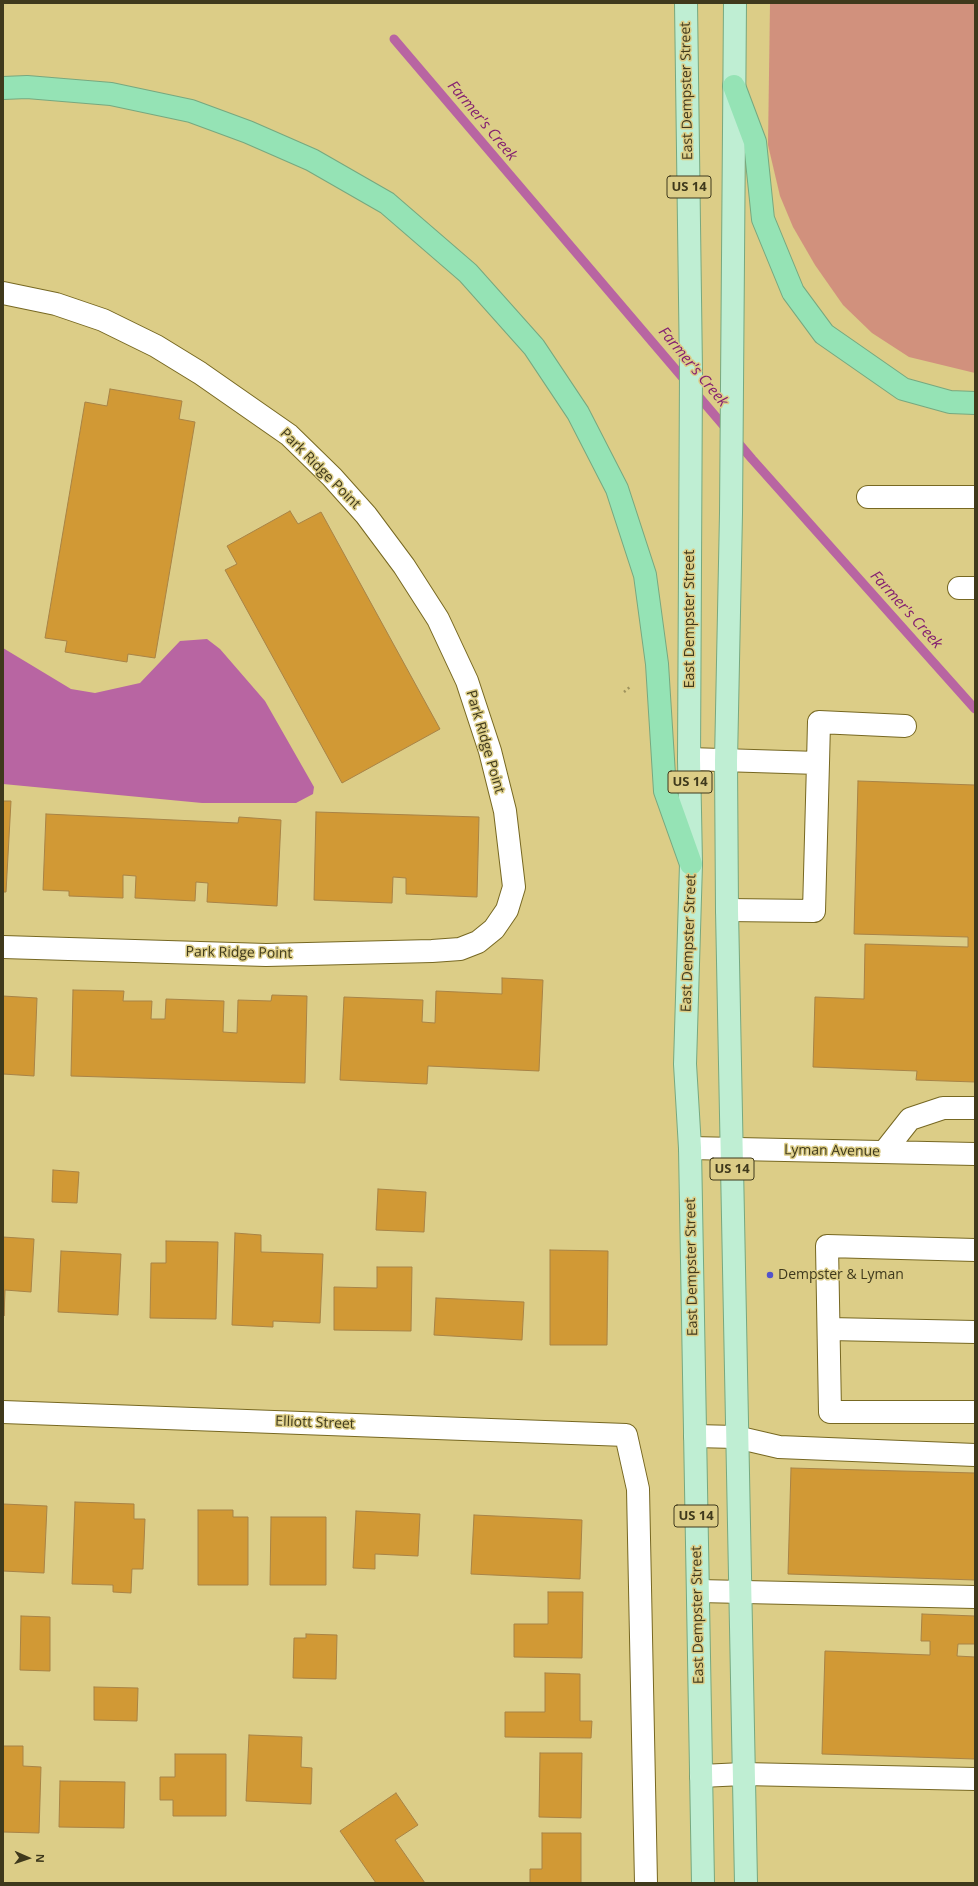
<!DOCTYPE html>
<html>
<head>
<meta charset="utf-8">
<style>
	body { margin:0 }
	#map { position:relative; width:978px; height:1886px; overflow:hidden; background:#dccd87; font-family:"Open Sans",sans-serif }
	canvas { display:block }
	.frame { position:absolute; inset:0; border:4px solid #3f391c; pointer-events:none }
	.north { position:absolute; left:8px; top:1838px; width:40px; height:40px; -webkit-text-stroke:3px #dccd87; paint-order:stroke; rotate:92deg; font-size:11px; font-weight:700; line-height:16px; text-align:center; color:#3f391c }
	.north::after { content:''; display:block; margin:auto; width:14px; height:18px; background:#3f391c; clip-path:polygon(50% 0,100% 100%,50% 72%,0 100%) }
</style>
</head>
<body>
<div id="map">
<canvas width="978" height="1886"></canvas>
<div class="frame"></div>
<div class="north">N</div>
</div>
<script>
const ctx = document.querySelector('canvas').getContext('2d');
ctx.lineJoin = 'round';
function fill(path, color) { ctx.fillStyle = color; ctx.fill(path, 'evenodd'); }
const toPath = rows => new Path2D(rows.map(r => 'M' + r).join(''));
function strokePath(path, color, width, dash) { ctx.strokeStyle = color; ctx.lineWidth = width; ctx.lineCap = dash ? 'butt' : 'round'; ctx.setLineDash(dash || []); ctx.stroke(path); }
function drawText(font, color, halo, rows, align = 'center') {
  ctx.font = font + ' "Open Sans",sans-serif'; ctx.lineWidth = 3; ctx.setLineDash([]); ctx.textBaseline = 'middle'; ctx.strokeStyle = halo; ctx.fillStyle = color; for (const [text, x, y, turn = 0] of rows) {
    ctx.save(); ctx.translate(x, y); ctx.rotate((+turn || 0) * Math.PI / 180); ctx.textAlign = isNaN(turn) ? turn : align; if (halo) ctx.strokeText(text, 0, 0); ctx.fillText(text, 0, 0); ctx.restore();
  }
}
const green = toPath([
	[770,3,975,3,975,373,909,357,872,333,843,305,815,265,793,227,780,196,768,145]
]);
const water = toPath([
	[207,639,220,649,265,701,314,787,313,794,296,803,202,803,3,784,3,648,71,689,95,693,140,683,180,641]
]);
const stream = toPath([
	[394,39,752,459,975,709]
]);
const building = toPath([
	[110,389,182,401,179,419,195,422,155,658,128,654,127,662,65,652,67,641,45,638,85,402,107,406,110,389],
	[290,511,298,524,321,512,440,729,342,783,225,570,237,564,227,546,290,511],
	[858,781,975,785,975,1082,916,1080,917,1071,813,1067,815,997,864,999,865,944,968,947,968,937,854,934,858,781],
	[3,801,11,801,6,892,3,892,3,801],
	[316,812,479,817,477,897,406,894,406,878,393,877,392,903,314,900,316,812],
	[46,814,238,823,239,817,281,820,277,906,207,902,208,883,196,882,195,901,135,898,136,876,123,875,123,898,69,896,69,891,43,890,46,814],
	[502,978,543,980,539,1071,428,1066,427,1084,340,1080,344,997,423,1000,422,1022,435,1023,436,991,502,994,502,978],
	[73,990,124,991,123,1001,152,1001,151,1019,165,1019,166,999,224,1001,223,1032,237,1033,238,1000,271,1001,272,995,307,996,305,1083,71,1076,73,990],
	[3,996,37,998,34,1076,3,1074,3,996],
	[53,1170,79,1172,77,1203,52,1202,53,1170],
	[378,1189,426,1192,424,1232,376,1230,378,1189],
	[235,1233,261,1235,261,1252,323,1254,320,1323,273,1321,273,1327,232,1325,235,1233],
	[3,1237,34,1239,31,1292,5,1290,4,1316,3,1237],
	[166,1241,218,1242,216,1319,150,1318,151,1263,166,1263,166,1241],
	[550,1250,608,1251,607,1345,550,1345,550,1250],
	[61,1251,121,1254,118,1315,58,1312,61,1251],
	[377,1267,412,1267,411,1331,334,1330,334,1287,377,1288,377,1267],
	[436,1298,524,1302,522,1340,434,1335,436,1298],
	[791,1468,975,1473,975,1580,788,1574,791,1468],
	[75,1502,134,1504,134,1519,145,1519,143,1569,132,1569,131,1593,113,1592,113,1585,72,1584,75,1502],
	[3,1504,47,1506,44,1573,3,1571,3,1504],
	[198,1510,233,1510,233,1517,248,1517,248,1585,198,1585,198,1510],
	[356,1511,420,1514,418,1556,375,1554,375,1569,353,1568,356,1511],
	[474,1515,582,1520,580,1579,471,1574,474,1515],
	[271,1517,326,1517,326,1585,270,1585,271,1517],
	[548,1592,583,1592,582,1658,514,1657,514,1624,548,1624,548,1592],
	[922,1614,975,1616,975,1644,958,1644,957,1656,975,1657,975,1759,822,1754,825,1651,930,1655,930,1641,921,1641,922,1614],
	[21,1616,50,1617,50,1671,20,1670,21,1616],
	[306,1634,337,1635,336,1679,293,1678,294,1638,306,1638,306,1634],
	[545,1673,580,1674,580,1721,592,1721,591,1738,505,1737,505,1712,545,1712,545,1673],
	[94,1687,138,1688,137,1721,94,1720,94,1687],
	[249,1735,302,1737,301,1767,312,1768,311,1804,246,1801,249,1735],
	[3,1746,23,1746,23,1766,41,1767,39,1833,3,1832,3,1746],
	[540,1753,582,1753,581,1818,539,1817,540,1753],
	[175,1754,226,1754,226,1816,173,1816,173,1800,160,1800,160,1777,175,1777,175,1754],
	[60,1781,125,1782,124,1828,59,1827,60,1781],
	[396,1793,418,1825,395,1840,425,1883,376,1883,340,1831,396,1793],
	[542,1833,581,1833,581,1883,530,1883,530,1869,542,1869,542,1833]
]);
const path = toPath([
	[624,692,631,686]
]);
const minor = toPath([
	[3,293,56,304,103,320,156,346,200,373,289,435,332,477,366,515,404,566,438,619,467,681,490,751,505,811,514,887,507,910,494,929,478,942,460,949,432,951,266,955,3,947],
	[868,497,975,497],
	[959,588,975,588],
	[689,759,818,763,814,911,727,910],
	[818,763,819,722,905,726],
	[690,1148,975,1154],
	[884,1152,910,1119,943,1108,975,1108],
	[975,1250,827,1246,830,1412,975,1412],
	[829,1329,975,1332],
	[3,1412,626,1435,638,1489,646,1883],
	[695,1436,736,1437,779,1447,975,1455],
	[698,1591,975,1597],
	[701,1776,743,1774,975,1779]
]);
const major = toPath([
	[686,3,691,372,689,759,691,864,685,1064,690,1148,703,1883],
	[735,3,731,513,726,761,727,910,746,1883]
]);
const highway = toPath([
	[734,86,755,142,763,219,793,292,824,334,903,389,950,402,975,403],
	[3,88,27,87,111,94,191,111,248,132,312,160,387,203,468,273,534,347,578,413,617,489,645,575,657,664,665,791,691,864]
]);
const markers = [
	[770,1275,4,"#5253ca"]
];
const shields = [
	[689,187,44],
	[690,782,44],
	[732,1169,44],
	[696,1516,44]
];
const shieldNames = [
	["US 14",689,187],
	["US 14",690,782],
	["US 14",732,1169],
	["US 14",696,1516]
];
const streetNames = [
	["East Dempster Street",687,91,-91],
	["Park Ridge Point",320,469,45],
	["East Dempster Street",690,619,-90],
	["Park Ridge Point",485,742,74],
	["East Dempster Street",689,943,-88],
	["Park Ridge Point",239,953,1],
	["Lyman Avenue",832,1151,1],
	["East Dempster Street",692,1267,-91],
	["Elliott Street",315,1423,2],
	["East Dempster Street",698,1615,-91]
];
const poiNames = [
	["Dempster & Lyman",778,1275]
];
const waterNames = [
	["Farmer's Creek",482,121,50],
	["Farmer's Creek",693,367,50],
	["Farmer's Creek",906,610,48]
];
fill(green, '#d1917d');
fill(water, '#b865a2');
strokePath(stream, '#b865a2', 9);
fill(building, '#d19935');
strokePath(building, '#a88346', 1);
strokePath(minor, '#776822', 24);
strokePath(major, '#77a87f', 24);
strokePath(highway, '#77a87f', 24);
strokePath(path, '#9f935d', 2.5, [2, 3]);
strokePath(minor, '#fff', 22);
strokePath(major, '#bfeed3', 22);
strokePath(highway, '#95e3b5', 22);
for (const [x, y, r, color] of markers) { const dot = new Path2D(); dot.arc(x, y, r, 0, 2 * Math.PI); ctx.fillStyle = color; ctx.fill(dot); strokePath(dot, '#dccd87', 1.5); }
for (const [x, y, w] of shields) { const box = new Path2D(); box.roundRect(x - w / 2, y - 11, w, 22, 3); ctx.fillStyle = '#dccd87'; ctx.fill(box); strokePath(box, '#3f391c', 1); }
drawText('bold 13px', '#3f391c', null, shieldNames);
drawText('14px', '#3f391c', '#dccd87', streetNames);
drawText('14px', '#3f391c', '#dccd87', poiNames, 'left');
drawText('italic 15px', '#842070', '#dccd87', waterNames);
</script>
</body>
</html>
